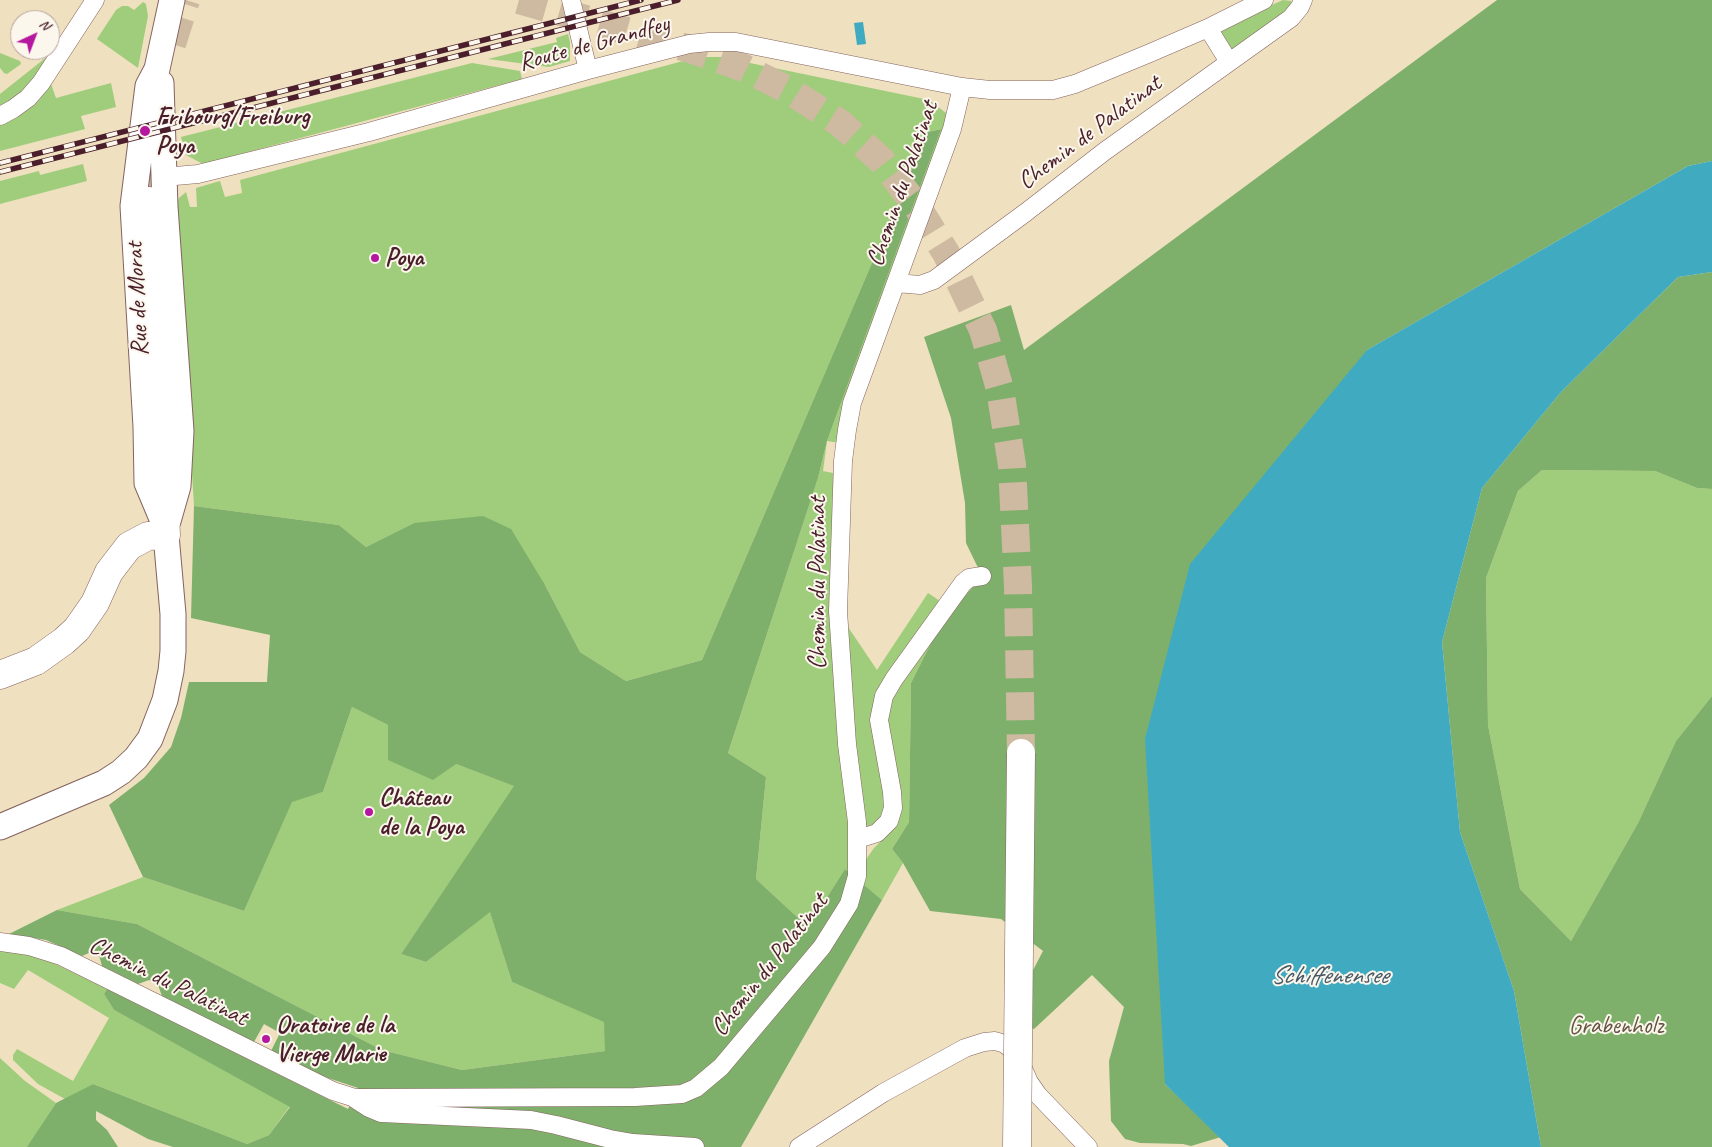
<!DOCTYPE html>
<html>
<head>
<meta charset="utf-8">
<style>
	body { margin:0 }
	#map { position:relative; width:1712px; height:1147px; overflow:hidden; background:#efe0bf; font-family:Caveat,sans-serif }
	canvas { display:block }
	.north { position:absolute; left:10px; top:10px; width:50px; height:50px; box-sizing:border-box; background:#fbf7ec; border:1px solid #b4a19f; border-radius:50%; rotate:43deg; font-size:14px; font-weight:700; line-height:20px; text-align:center; color:#4a1f2b }
	.north::after { content:''; display:block; margin:auto; width:18px; height:22px; background:#b5179e; clip-path:polygon(50% 0,100% 100%,50% 72%,0 100%) }
</style>
</head>
<body>
<div id="map">
<canvas width="1712" height="1147"></canvas>
<div class="north">N</div>
</div>
<script>
const ctx = document.querySelector('canvas').getContext('2d');
ctx.lineJoin = 'round';
function fill(path, color) { ctx.fillStyle = color; ctx.fill(path, 'evenodd'); }
const toPath = rows => new Path2D(rows.map(r => 'M' + r).join(''));
function strokePath(path, color, width, dash) { ctx.strokeStyle = color; ctx.lineWidth = width; ctx.lineCap = dash ? 'butt' : 'round'; ctx.setLineDash(dash || []); ctx.stroke(path); }
function drawText(font, color, halo, rows, align = 'center') {
  ctx.font = font + ' Caveat,sans-serif'; ctx.lineWidth = 4; ctx.setLineDash([]); ctx.textBaseline = 'middle'; ctx.strokeStyle = halo; ctx.fillStyle = color; for (const [text, x, y, turn = 0] of rows) {
    ctx.save(); ctx.translate(x, y); ctx.rotate((+turn || 0) * Math.PI / 180); ctx.textAlign = isNaN(turn) ? turn : align; if (halo) ctx.strokeText(text, 0, 0); ctx.fillText(text, 0, 0); ctx.restore();
  }
}
const green = toPath([
	[1283,0,1291,1,1293,4,1291,8,1233,52,1218,29],
	[143,2,146,4,148,16,138,68,97,39,116,10,122,6,128,6,134,10],
	[568,34,570,42,570,61,549,67,488,59,557,42,556,38],
	[53,52,32,86,0,109,0,94],
	[0,53,20,61,21,64,7,74,4,73,0,68],
	[698,57,721,57,929,100,950,116,840,443,827,441,823,471,838,474,853,827,852,874,845,869,808,927,756,879,766,777,728,753,818,478,827,441,940,129,928,132,702,660,626,681,580,652,545,585,414,523,366,547,339,525,194,506,176,213,177,203,179,198,186,192,190,207,197,207,196,188,220,181,225,197,242,193,240,180],
	[472,63,520,71,522,79,203,164,186,155,181,137],
	[111,83,116,107,81,116,85,129,0,151,0,122,51,84,56,98],
	[83,164,87,181,0,204,0,181,39,171,40,175],
	[1542,470,1655,471,1697,488,1712,489,1712,696,1676,741,1638,823,1571,941,1520,889,1488,725,1486,578,1518,491],
	[928,593,943,603,881,695,886,808,879,823,869,827,862,822,852,738,846,624,877,670],
	[940,625,911,683,909,822,892,849,903,863,882,900,860,882,865,861,874,848,886,836,893,826,886,725,890,702,900,682],
	[352,707,388,725,456,764,515,786,401,954,426,962,490,911,512,982,605,1022,605,1051,462,1070,382,1050,137,924,57,910,143,877,244,911,292,801,323,792],
	[0,951,19,953,47,960,107,989,104,994,114,1010,290,1106,269,1135,247,1144,93,1084,65,1099,38,1084,13,1060,13,1055,17,1049,73,1081,109,1018,28,970,14,989,0,983],
	[0,1058,25,1081,56,1103,28,1147,0,1147]
]);
const forest = toPath([
	[1497,0,1712,0,1712,161,1688,166,1367,350,1165,1084,1221,1137,1191,1146,1183,1144,1140,1143,1125,1139,1111,1121,1109,1061,1124,1007,1092,975,1034,1029,1005,1024,1043,951,1001,919,930,911,903,863,892,849,909,822,911,683,940,625,982,576,966,543,965,503,951,418,924,337,1011,305,1024,350],
	[941,129,827,441,818,478,728,753,766,777,756,879,808,927,845,869,882,900,741,1147,173,1147,148,1139,96,1111,96,1120,107,1130,118,1147,27,1147,56,1103,93,1084,247,1144,269,1135,290,1107,114,1010,104,994,107,989,348,1109,358,1088,322,1076,271,1051,280,1033,264,1024,254,1042,162,996,158,985,149,980,138,984,102,966,99,955,91,952,82,956,46,940,9,934,57,910,137,924,382,1050,462,1070,605,1051,604,1022,512,982,490,912,426,962,401,954,514,786,456,764,433,780,388,760,388,725,352,707,323,792,292,802,244,911,143,877,109,805,144,778,171,747,181,718,189,682,267,682,270,635,191,618,194,506,339,525,366,547,414,523,483,516,511,529,545,585,580,652,626,681,702,660,928,132],
	[1712,272,1712,489,1697,488,1655,471,1542,470,1518,491,1486,578,1488,725,1520,889,1571,941,1638,823,1676,741,1712,696,1712,1147,1541,1147,1514,991,1460,832,1442,642,1482,488,1561,392,1678,277]
]);
const water = toPath([
	[863,22,866,44,857,45,854,23],
	[1712,161,1712,272,1678,277,1561,392,1482,488,1442,642,1460,832,1514,991,1541,1147,1229,1147,1165,1084,1145,739,1190,564,1367,350,1688,166]
]);
const primaryTunnel = toPath([
	[519,0,690,49,744,68,790,91,840,123,882,161,918,208,946,253,983,330,1000,389,1012,465,1018,586,1021,753],
	[172,44,186,0],
	[149,201,154,135]
]);
const street = toPath([
	[571,0,588,70],
	[1208,28,1229,62],
	[0,116,13,109,28,98,41,83,95,0],
	[164,177,198,174,369,132,588,70,689,44,709,42,736,42,962,87,990,90,1053,90,1075,84,1150,53,1208,28,1264,0],
	[896,283,920,285,934,280,1025,213,1105,151,1291,18,1300,7,1303,0],
	[858,839,877,833,889,821,893,808,892,792,879,720,884,696,894,679,963,583,969,578,982,576],
	[0,942,29,946,61,956,333,1091,355,1098,635,1097,682,1094,696,1088,721,1067,822,947,849,904,857,876,857,822,847,744,838,611,843,461,847,430,852,403,952,129,962,87],
	[355,1099,369,1108,381,1113,531,1120,556,1125,610,1139,633,1143,695,1147],
	[799,1147,883,1093,965,1048,984,1042,995,1041,1005,1044,1012,1050,1018,1057,1029,1082,1038,1095,1088,1147]
]);
const secondary = toPath([
	[161,83,165,207,181,431,178,486,168,521],
	[163,521,147,483,146,427,133,206,148,86,157,69,172,0],
	[0,827,104,783,121,772,136,758,150,739,165,700,171,671,173,651,173,614,166,535]
]);
const primary = toPath([
	[0,675,36,661,64,641,77,629,95,603,109,572,129,546,148,536,166,535,149,201]
]);
const rail = toPath([
	[0,163,641,0],
	[0,172,678,0]
]);
const primaryBridge = toPath([
	[1017,1147,1021,753]
]);
const markers = [
	[145,131,6,"#b5179e"],
	[375,258,5,"#b5179e"],
	[369,812,5,"#b5179e"],
	[266,1039,5,"#b5179e"]
];
const streetNames = [
	["Route de Grandfey",594,44,-15],
	["Chemin de Palatinat",1090,133,-37],
	["Chemin du Palatinat",903,184,-71],
	["Rue de Morat",138,299,-93],
	["Chemin du Palatinat",818,583,-90],
	["Chemin du Palatinat",770,965,-52],
	["Chemin du Palatinat",168,982,26]
];
const poiNames = [
	["Fribourg/Freiburg",156,117],
	["Poya",156,146],
	["Poya",385,258],
	["Château",379,798],
	["de la Poya",379,827],
	["Oratoire de la",276,1025],
	["Vierge Marie",276,1054]
];
const parkNames = [
	["Grabenholz",1616,1026]
];
const waterNames = [
	["Schiffenensee",1329,976]
];
fill(green, '#9fcd7b');
fill(forest, '#7fb06b');
fill(water, '#40abc0');
strokePath(primaryTunnel, '#ceb9a1', 28, [28, 14]);
strokePath(street, '#84635f', 19);
strokePath(secondary, '#84635f', 27);
strokePath(primary, '#84635f', 29);
strokePath(street, '#fff', 18);
strokePath(secondary, '#fff', 25);
strokePath(primary, '#fff', 28);
strokePath(rail, '#4a1f2b', 5.5);
strokePath(rail, '#fbf7ec', 4, [11]);
strokePath(primaryBridge, '#84635f', 29, []);
strokePath(primaryBridge, '#fff', 28);
for (const [x, y, r, color] of markers) { const dot = new Path2D(); dot.arc(x, y, r, 0, 2 * Math.PI); ctx.fillStyle = color; ctx.fill(dot); strokePath(dot, '#fbf7ec', 2); }
drawText('25px', '#4a1f2b', '#fbf7ec', streetNames);
drawText('bold 25px', '#4a1f2b', '#fbf7ec', poiNames, 'left');
drawText('25px', '#645343', '#fbf7ec', parkNames);
drawText('italic 26px', '#465767', '#fbf7ec', waterNames);
</script>
</body>
</html>
